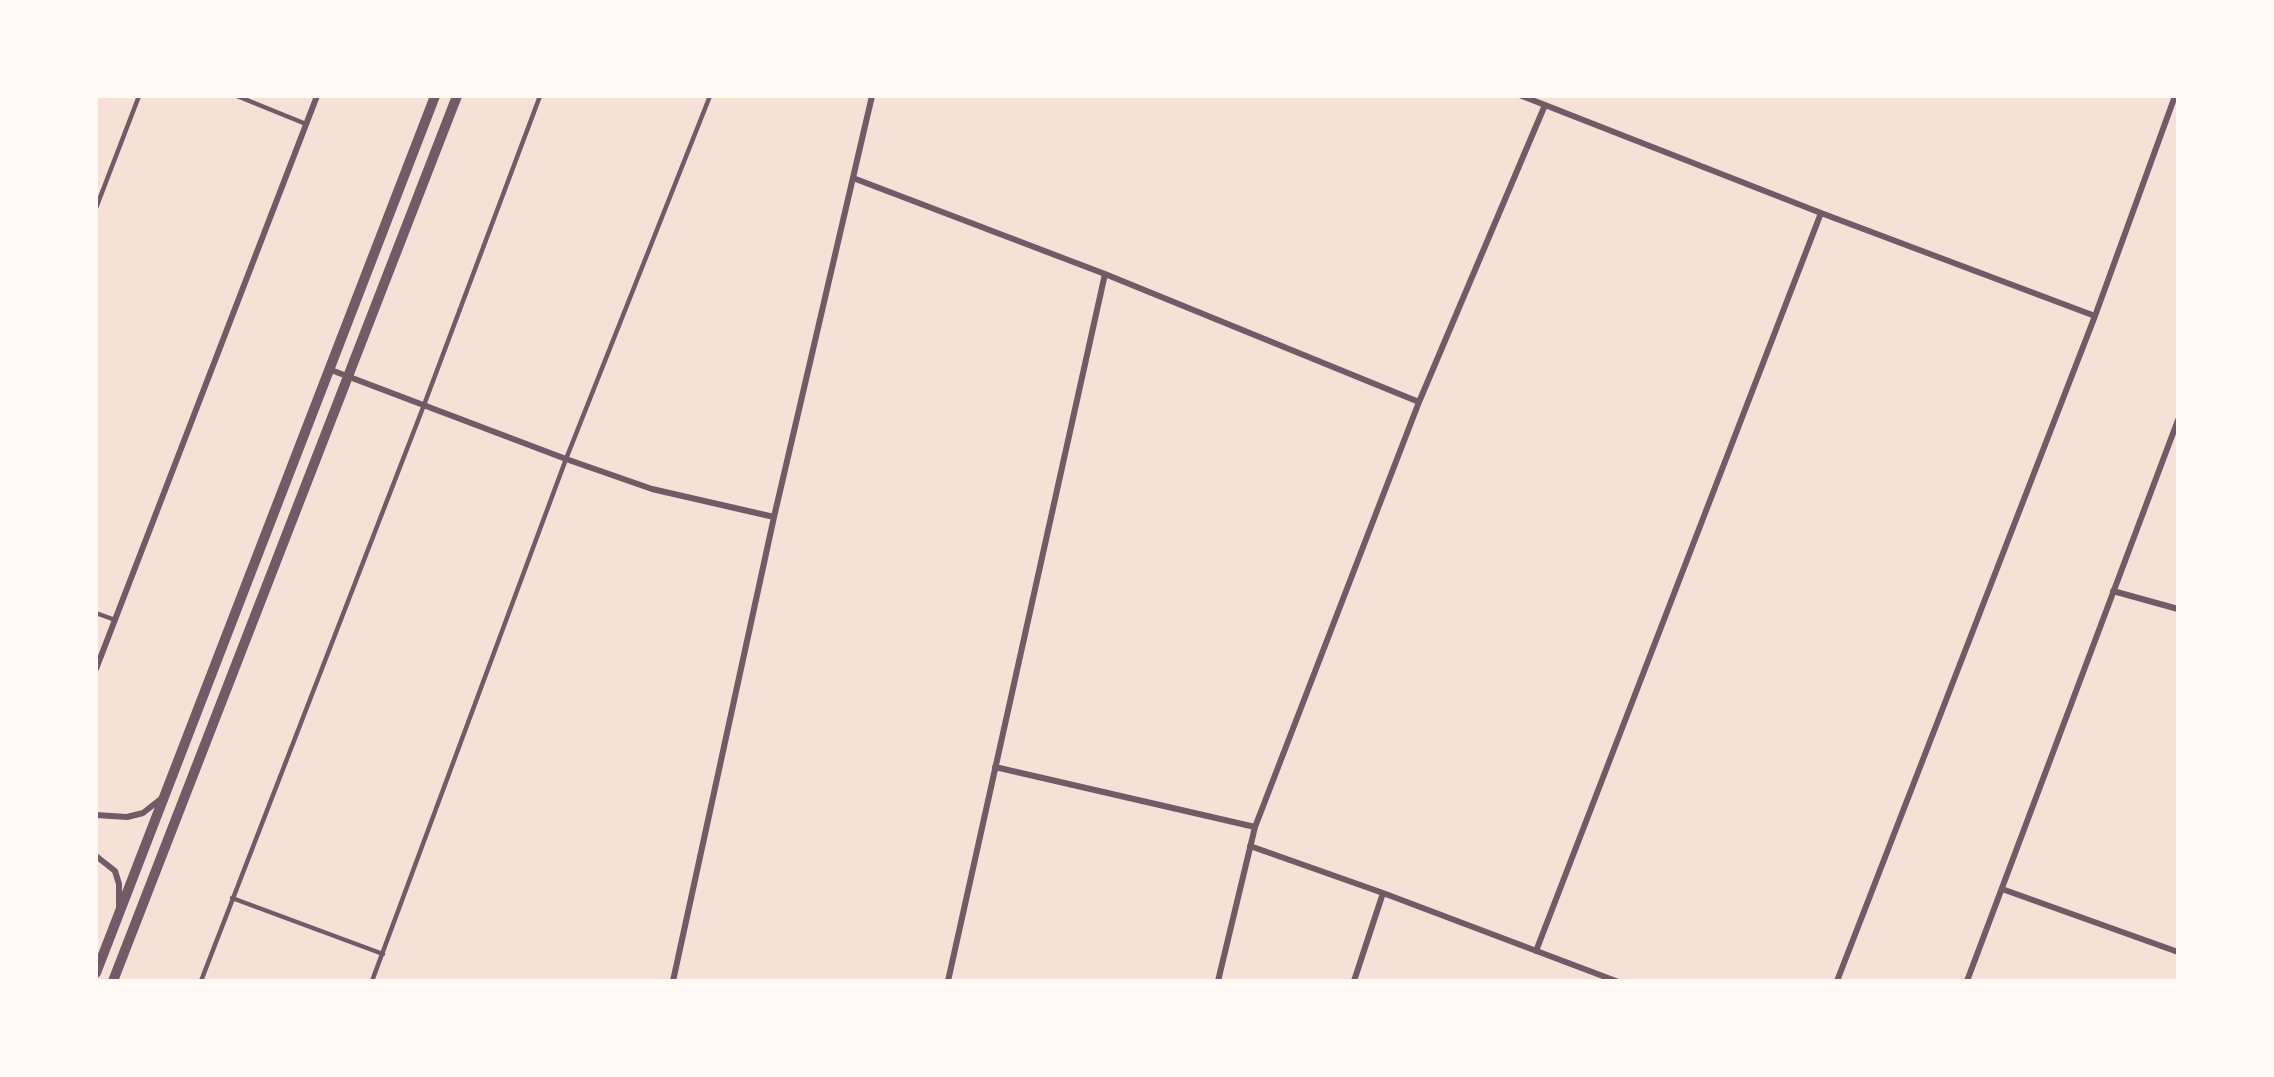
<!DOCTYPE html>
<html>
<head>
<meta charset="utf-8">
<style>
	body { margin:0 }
	#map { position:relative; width:2274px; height:1077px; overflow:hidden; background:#f7e1d7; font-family:"Open Sans",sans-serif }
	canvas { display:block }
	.frame { position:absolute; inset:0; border:98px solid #fffaf5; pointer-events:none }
</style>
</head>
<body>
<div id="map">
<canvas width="2274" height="1077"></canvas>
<div class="frame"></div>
</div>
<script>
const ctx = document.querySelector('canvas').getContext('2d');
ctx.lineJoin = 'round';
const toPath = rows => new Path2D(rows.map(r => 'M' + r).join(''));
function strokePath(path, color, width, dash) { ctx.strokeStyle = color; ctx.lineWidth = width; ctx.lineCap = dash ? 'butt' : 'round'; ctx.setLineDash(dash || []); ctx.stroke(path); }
const service = toPath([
	[237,96,306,124],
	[96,208,139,96],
	[96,613,115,620],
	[232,898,383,954],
	[201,981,424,405,540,96],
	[372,981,566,459,710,96]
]);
const minor = toPath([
	[1522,96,1821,213,2095,316],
	[853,178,1105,274,1419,402],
	[331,370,566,459,652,489,774,517],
	[2113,591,2178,609],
	[96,669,317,96],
	[995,767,1255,827],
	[96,815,127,817,143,813,162,798],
	[1250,846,1383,893,1616,981],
	[96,856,115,871,119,884,119,907],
	[2002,889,2178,952],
	[1536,951,1821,213],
	[673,981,774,517,872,96],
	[948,981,1105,274],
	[1218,981,1255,827,1419,402,1545,105],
	[1354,981,1383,893],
	[1837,981,2095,316,2175,96],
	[1967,981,2178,420]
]);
const tertiary = toPath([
	[96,973,435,96],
	[113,981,457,96]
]);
strokePath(service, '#755966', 4.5);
strokePath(minor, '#755966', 6);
strokePath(tertiary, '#755966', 10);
</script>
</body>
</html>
